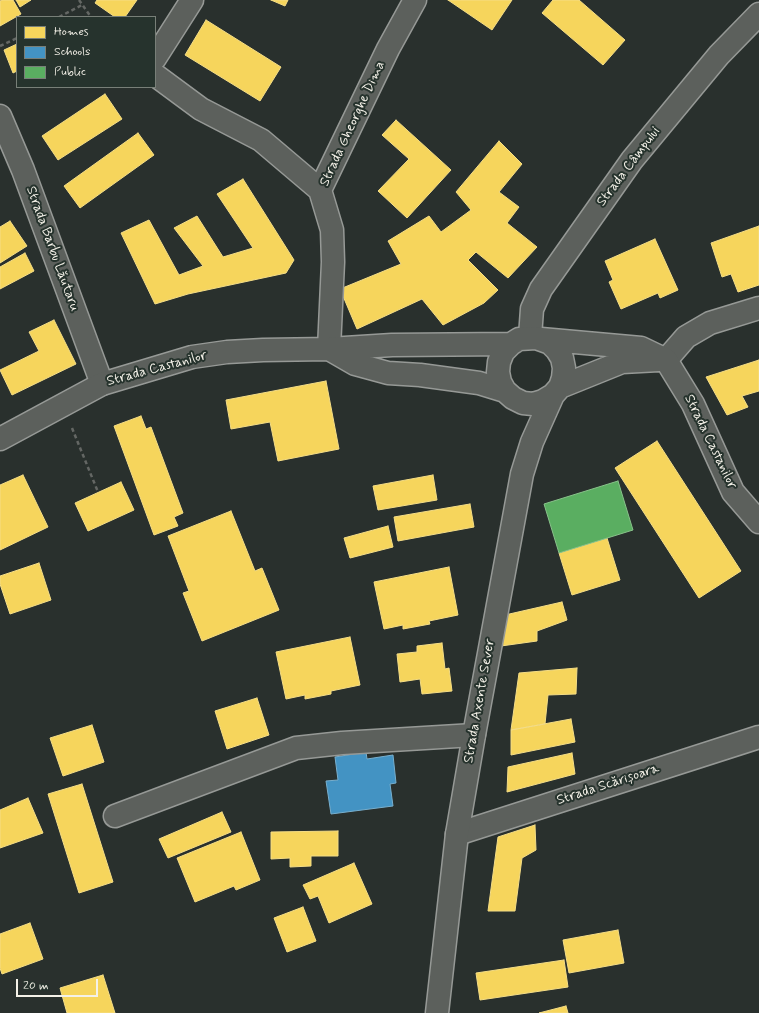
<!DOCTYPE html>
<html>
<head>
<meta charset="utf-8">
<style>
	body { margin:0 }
	#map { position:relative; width:759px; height:1013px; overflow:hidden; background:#29302d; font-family:Mynerve,sans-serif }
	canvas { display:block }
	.legend { position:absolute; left:16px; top:16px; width:140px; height:72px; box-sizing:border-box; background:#26332d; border:1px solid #787f78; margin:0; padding:5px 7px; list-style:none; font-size:12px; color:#f4f1e8 }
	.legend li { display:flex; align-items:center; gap:8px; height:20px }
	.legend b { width:20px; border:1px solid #787f78 }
	.scale { position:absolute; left:16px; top:979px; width:82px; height:18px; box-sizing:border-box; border:2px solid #f4f1e8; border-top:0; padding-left:5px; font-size:12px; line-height:14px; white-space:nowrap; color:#f4f1e8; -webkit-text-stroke:3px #26332d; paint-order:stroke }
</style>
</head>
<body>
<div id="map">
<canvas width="759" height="1013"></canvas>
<ul class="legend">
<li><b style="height:11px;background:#f6d55c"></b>Homes</li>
<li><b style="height:11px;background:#4393c3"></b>Schools</li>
<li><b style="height:11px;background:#5aae61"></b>Public</li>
</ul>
<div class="scale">20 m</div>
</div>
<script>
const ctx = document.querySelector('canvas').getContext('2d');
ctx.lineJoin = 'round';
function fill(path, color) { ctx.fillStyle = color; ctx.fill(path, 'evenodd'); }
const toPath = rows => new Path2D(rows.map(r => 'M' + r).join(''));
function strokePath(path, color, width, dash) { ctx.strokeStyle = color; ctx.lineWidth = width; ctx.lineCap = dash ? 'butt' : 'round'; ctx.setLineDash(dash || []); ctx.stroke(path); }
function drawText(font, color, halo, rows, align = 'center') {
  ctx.font = font + ' Mynerve,sans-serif'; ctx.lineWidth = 4; ctx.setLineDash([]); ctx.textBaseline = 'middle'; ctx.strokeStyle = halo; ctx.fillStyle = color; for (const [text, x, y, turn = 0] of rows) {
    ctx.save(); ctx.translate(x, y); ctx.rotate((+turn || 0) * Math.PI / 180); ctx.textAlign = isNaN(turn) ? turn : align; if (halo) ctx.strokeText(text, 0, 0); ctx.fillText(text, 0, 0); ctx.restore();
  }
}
const homes = toPath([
	[2,0,13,0,21,14,0,26,0,1,2,0],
	[16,0,31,0,20,7,16,0],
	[97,0,137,0,125,17,115,17,95,3,97,0],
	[271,0,288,0,285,6,271,0],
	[448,0,512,0,492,30,448,0],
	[553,0,579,0,625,40,603,65,542,13,553,0],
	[206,20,281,67,260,101,185,55,206,20],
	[17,44,17,71,13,73,4,50,17,44],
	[105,94,122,119,58,160,42,136,105,94],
	[396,120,451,170,407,218,378,191,409,159,382,135,396,120],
	[138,133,154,155,80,208,64,186,138,133],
	[499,141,522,164,499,192,519,207,507,223,537,247,508,278,476,252,468,260,498,290,484,303,443,325,422,299,357,329,340,289,401,264,388,241,429,216,441,232,471,210,456,192,499,141],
	[243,179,294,260,286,273,188,294,155,304,121,233,149,220,179,275,203,266,174,228,197,216,223,257,253,248,217,194,243,179],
	[10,221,27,246,0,263,0,227,10,221],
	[759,226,759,285,738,292,731,274,722,277,711,243,759,226],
	[655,239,678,290,660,298,658,293,621,309,609,282,613,280,605,261,655,239],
	[25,253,34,271,0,289,0,267,25,253],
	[54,320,76,364,12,395,0,370,39,351,29,332,54,320],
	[759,360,759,391,742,396,748,407,727,415,706,377,759,360],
	[326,381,339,449,278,461,270,422,231,429,226,400,326,381],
	[141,416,146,429,151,427,183,513,174,517,178,526,154,535,114,426,141,416],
	[657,441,741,571,699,598,615,468,657,441],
	[23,475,48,527,0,550,0,485,23,475],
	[433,475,437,500,378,510,373,486,433,475],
	[121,482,134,510,88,531,75,503,121,482],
	[470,504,474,527,398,541,394,517,470,504],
	[231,511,255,571,262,568,279,610,202,641,183,593,189,591,168,536,231,511],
	[388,526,393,547,350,558,344,538,388,526],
	[607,538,620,580,572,595,559,553,607,538],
	[39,563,51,600,10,614,0,584,0,576,39,563],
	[449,567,458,615,429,621,430,624,403,629,403,625,384,629,374,582,449,567],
	[562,602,567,620,537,631,537,641,501,646,505,615,562,602],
	[350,637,360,685,331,691,331,694,305,699,305,695,286,699,276,652,350,637],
	[442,643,445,669,449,668,452,691,422,694,420,679,400,682,397,654,417,652,417,646,442,643],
	[577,668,576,694,548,695,545,724,511,730,519,673,577,668],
	[257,698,269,735,227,749,215,711,257,698],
	[571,719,575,742,511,755,511,730,571,719],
	[92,725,104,762,63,776,50,738,92,725],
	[572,753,575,774,507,792,508,767,572,753],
	[82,784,113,882,79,893,48,794,82,784],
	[28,798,43,833,0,848,0,810,28,798],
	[222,812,231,832,168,858,159,839,222,812],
	[535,825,536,850,522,858,515,911,488,911,498,837,535,825],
	[338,831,338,856,311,856,311,866,290,867,290,858,271,859,271,832,338,831],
	[241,832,260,880,236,890,234,886,195,902,177,858,241,832],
	[354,863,372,904,329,923,318,896,310,899,303,885,354,863],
	[303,907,316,941,287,952,274,918,303,907],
	[30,923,43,959,2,974,0,968,0,934,30,923],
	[618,930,624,963,569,973,563,940,618,930],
	[564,960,568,987,480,1000,476,973,564,960],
	[103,975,115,1013,67,1013,60,988,103,975],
	[566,1006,568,1013,539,1013,566,1006]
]);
const schools = toPath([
	[366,752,367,759,393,755,396,783,390,784,393,806,331,814,326,781,338,780,335,757,366,752]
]);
const public = toPath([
	[618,481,633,530,559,553,544,504,618,481]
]);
const path = toPath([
	[79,0,91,17],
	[59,17,82,5],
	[0,46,17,38],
	[72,428,98,492]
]);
const street = toPath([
	[155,58,192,0],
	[155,75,201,109,261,140,320,190],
	[0,116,23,170,102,384],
	[530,337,532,309,541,289,632,160,719,55,759,14],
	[329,349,333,262,332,230,320,190,388,49,415,0],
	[666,360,686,337,710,323,759,308],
	[115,816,296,748,342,743,474,735],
	[457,834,759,737]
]);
const secondary = toPath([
	[541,339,641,348,666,360,693,404,733,492,759,522],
	[329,349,355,364,388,373,420,375,479,383,505,391,513,398,523,403,533,404,543,401,553,395,560,387,563,378,564,368,562,358,557,350,550,343,536,338,519,339,511,344,503,352,499,362,498,372,500,382,505,391],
	[560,387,622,362,659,360],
	[0,439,102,384,192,357,227,352,263,350,329,349,392,345,511,344],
	[437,1013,457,834,474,735,522,474,532,442,553,395]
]);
const streetNames = [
	["Strada Gheorghe Dima",353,124,-65],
	["Strada Câmpului",629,167,-53],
	["Strada Barbu Lăutaru",52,249,70],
	["Strada Castanilor",157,369,-15],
	["Strada Castanilor",710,442,64],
	["Strada Axente Sever",480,701,-80],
	["Strada Scărișoara",608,785,-18]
];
fill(homes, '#f6d55c');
strokePath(homes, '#f5dd86', 1);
fill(schools, '#4393c3');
strokePath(schools, '#78afce', 1);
fill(public, '#5aae61');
strokePath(public, '#88c28a', 1);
strokePath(street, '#969996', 25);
strokePath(secondary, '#969996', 25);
strokePath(path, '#646764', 2.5, [4, 3]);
strokePath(street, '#5c605c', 22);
strokePath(secondary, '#5c605c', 22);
drawText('14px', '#f4f1e8', '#26332d', streetNames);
</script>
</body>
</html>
